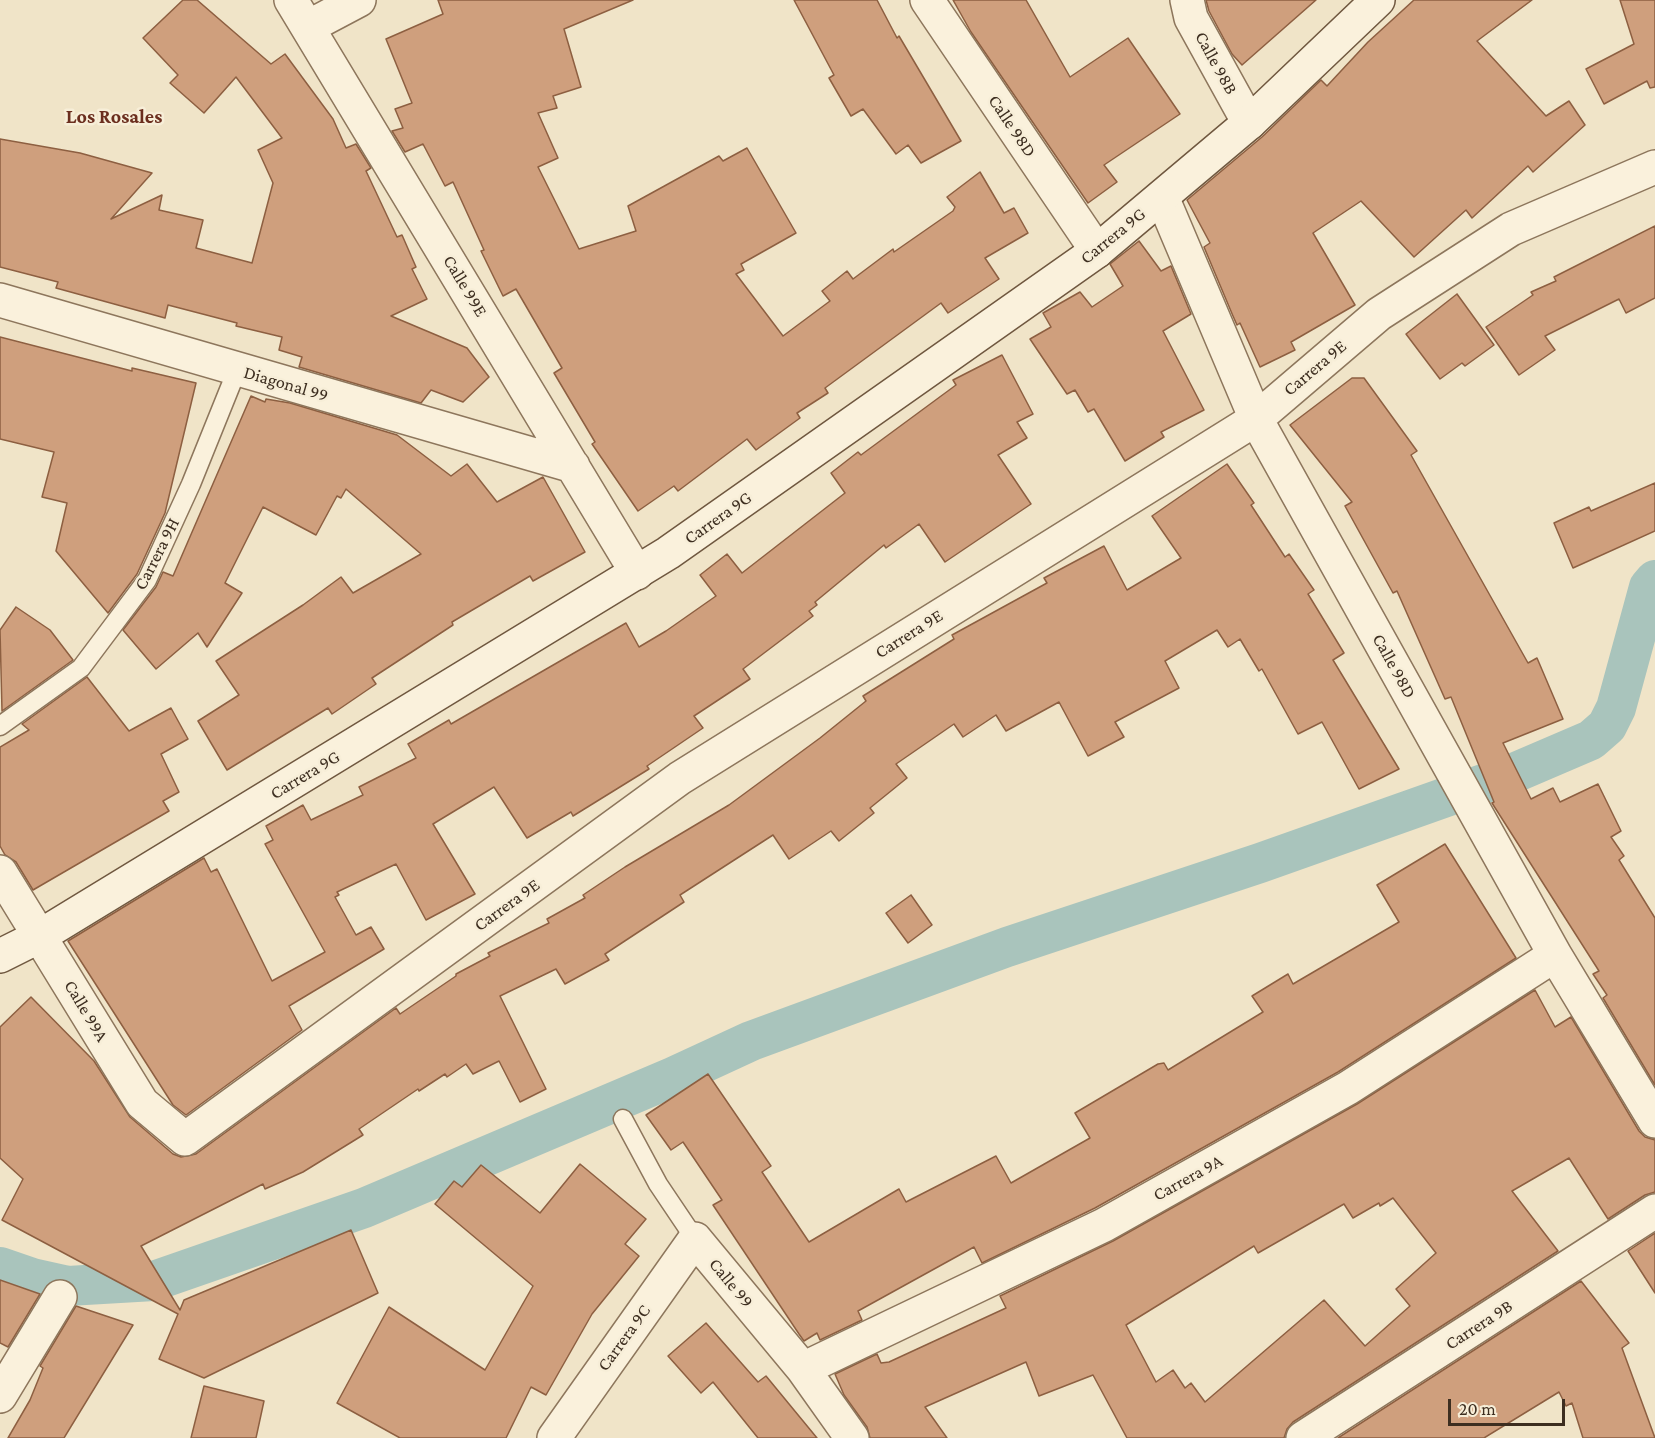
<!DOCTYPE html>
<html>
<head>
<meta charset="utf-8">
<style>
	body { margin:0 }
	#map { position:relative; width:1655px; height:1438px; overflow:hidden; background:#f0e4c8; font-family:"Crimson Pro",serif }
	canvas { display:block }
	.scale { position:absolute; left:1448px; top:1399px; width:117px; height:27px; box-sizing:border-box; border:3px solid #3d2e20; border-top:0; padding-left:8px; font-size:18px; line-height:21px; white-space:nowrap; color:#3d2e20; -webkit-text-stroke:4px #f7eed8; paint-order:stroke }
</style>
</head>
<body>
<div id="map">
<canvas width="1655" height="1438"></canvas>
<div class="scale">20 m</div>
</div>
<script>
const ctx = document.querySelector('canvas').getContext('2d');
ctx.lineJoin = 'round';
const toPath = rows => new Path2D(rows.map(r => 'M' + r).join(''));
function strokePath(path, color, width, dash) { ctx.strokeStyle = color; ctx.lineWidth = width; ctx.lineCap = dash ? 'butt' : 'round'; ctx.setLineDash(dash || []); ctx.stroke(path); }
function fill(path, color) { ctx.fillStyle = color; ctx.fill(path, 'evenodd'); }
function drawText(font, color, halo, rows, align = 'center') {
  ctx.font = font + ' "Crimson Pro",serif'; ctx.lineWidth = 5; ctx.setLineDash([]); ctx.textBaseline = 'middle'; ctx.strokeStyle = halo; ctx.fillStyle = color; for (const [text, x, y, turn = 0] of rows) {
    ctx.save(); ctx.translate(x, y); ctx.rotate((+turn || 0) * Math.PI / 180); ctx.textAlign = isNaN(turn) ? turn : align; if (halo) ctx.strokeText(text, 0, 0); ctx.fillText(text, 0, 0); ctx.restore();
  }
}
const canal = toPath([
	[0,1267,32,1278,68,1286,154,1281,364,1208,673,1077,751,1041,1007,947,1260,863,1514,773,1591,740,1607,726,1616,708,1649,587,1655,580]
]);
const building = toPath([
	[183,0,197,0,271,64,285,54,333,119,346,148,356,144,371,168,366,171,397,237,402,235,416,267,412,269,427,299,391,316,467,348,489,377,463,402,431,390,421,403,299,367,302,357,279,350,282,337,236,326,237,323,168,305,165,318,56,288,58,282,0,267,0,139,80,153,152,173,111,219,162,195,159,210,203,220,196,248,252,263,273,183,258,150,282,138,236,77,204,113,170,83,178,75,143,38,183,0],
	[438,0,633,0,564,29,581,87,553,96,557,108,538,113,558,158,538,167,579,249,636,231,628,206,719,156,723,161,747,148,796,233,741,264,744,270,736,274,783,336,830,301,822,291,847,271,853,279,893,249,894,252,953,211,955,207,947,197,980,172,1004,213,1014,208,1028,233,985,258,999,279,948,313,941,303,825,388,828,393,797,413,800,418,756,450,747,439,678,491,674,486,638,511,592,444,595,442,554,373,562,368,516,289,503,296,481,251,484,250,453,182,445,186,423,144,405,152,392,131,403,128,395,109,412,103,386,39,443,14,438,0],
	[794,0,877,0,897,38,899,36,961,141,921,163,908,145,896,154,863,109,851,116,829,78,834,75,794,0],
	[953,0,1026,0,1070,77,1128,38,1180,114,1104,165,1117,182,1088,203,971,32,953,0],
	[1206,0,1316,0,1242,65,1232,54,1209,11,1206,0],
	[1414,0,1532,0,1477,41,1546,116,1569,101,1585,125,1533,172,1528,166,1472,218,1466,210,1414,257,1361,201,1313,233,1355,305,1291,342,1295,350,1260,367,1240,323,1237,325,1233,316,1204,247,1210,243,1187,200,1262,137,1321,80,1327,86,1368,42,1414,0],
	[1620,0,1655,0,1655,87,1650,88,1647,81,1604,104,1586,69,1634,44,1620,0],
	[1655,226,1655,298,1626,313,1619,299,1545,336,1555,350,1519,375,1486,327,1533,295,1531,292,1556,281,1554,277,1655,226],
	[1139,241,1161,271,1171,266,1191,314,1163,331,1204,410,1161,432,1164,437,1125,461,1094,409,1088,412,1075,390,1067,394,1030,339,1051,327,1043,313,1080,292,1092,307,1123,286,1110,264,1139,241],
	[1457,294,1494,345,1465,366,1462,363,1440,379,1406,334,1457,294],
	[0,337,132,371,132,368,196,383,165,513,137,574,108,613,56,551,67,503,42,497,54,452,0,439,0,337],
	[1002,355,1033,414,1017,422,1027,438,998,455,1031,504,945,562,919,524,886,548,884,545,815,602,817,605,809,611,813,616,743,669,750,679,694,716,703,728,647,766,649,769,573,816,571,812,527,838,494,787,433,824,475,894,426,920,396,864,337,892,339,895,335,897,356,935,371,927,384,949,289,1006,302,1030,186,1115,173,1105,68,941,204,858,211,872,217,869,272,981,325,952,265,844,273,840,266,826,303,805,311,820,363,795,359,787,416,758,408,744,449,720,451,724,626,623,639,647,666,631,716,596,700,575,727,554,742,573,845,493,831,473,858,452,861,455,956,385,953,380,1002,355],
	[1352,378,1364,378,1417,451,1411,455,1528,663,1537,658,1563,719,1503,743,1531,799,1553,788,1560,802,1598,784,1621,831,1611,837,1624,856,1619,860,1655,918,1655,1085,1603,998,1607,995,1593,974,1599,971,1492,803,1494,802,1451,697,1445,699,1397,591,1393,593,1345,506,1352,502,1290,425,1352,378],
	[251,396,265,402,266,399,290,403,397,435,451,476,467,464,497,502,543,477,585,552,533,581,530,576,452,622,453,625,372,678,376,684,332,714,328,708,227,770,198,721,239,695,216,661,303,605,341,577,353,593,421,554,346,489,341,498,337,496,316,535,263,507,225,583,242,593,207,647,198,633,156,669,123,630,156,587,163,572,173,576,251,396],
	[1227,464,1254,503,1251,505,1285,557,1289,554,1314,590,1308,594,1344,653,1333,660,1399,769,1359,789,1322,722,1298,734,1262,669,1259,671,1240,639,1228,647,1217,630,1165,661,1179,688,1115,722,1124,737,1088,756,1059,702,1006,731,996,715,963,737,954,724,896,764,907,778,870,808,874,813,839,841,831,831,789,859,773,835,680,895,684,902,605,954,609,960,565,984,556,969,500,996,546,1089,520,1102,499,1061,473,1074,466,1064,447,1077,445,1074,419,1091,418,1089,359,1129,363,1135,303,1172,265,1189,263,1184,141,1246,180,1310,184,1300,351,1230,378,1293,204,1378,159,1359,178,1314,2,1220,23,1179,0,1158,0,1027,31,997,94,1061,130,1117,173,1154,181,1157,196,1154,396,1008,400,1014,456,976,456,974,490,956,488,953,549,923,547,919,585,898,583,895,625,867,729,805,820,738,866,701,863,696,954,639,952,635,1047,583,1044,578,1104,546,1127,590,1181,558,1152,516,1227,464],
	[1655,483,1655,531,1573,568,1554,523,1589,507,1591,511,1655,483],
	[16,607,50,630,73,660,2,711,0,630,16,607],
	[87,677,129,731,171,708,188,739,161,754,179,792,163,801,169,811,33,890,16,862,5,855,0,846,0,747,29,730,22,724,87,677],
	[1445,844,1516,958,1338,1072,1095,1208,982,1263,974,1247,858,1311,862,1320,820,1340,817,1333,804,1341,799,1334,713,1205,722,1200,683,1142,671,1150,646,1115,708,1074,771,1166,762,1172,809,1242,899,1189,906,1202,996,1156,1011,1183,1090,1138,1075,1113,1158,1064,1164,1063,1168,1070,1263,1012,1252,996,1288,974,1293,984,1399,922,1377,885,1445,844],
	[911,895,932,925,908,943,886,913,911,895],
	[1535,990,1555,1027,1571,1017,1639,1131,1645,1137,1655,1140,1655,1192,1645,1195,1608,1219,1569,1158,1512,1191,1558,1251,1293,1422,1287,1429,1284,1438,1127,1438,1093,1375,1039,1396,1026,1362,925,1407,947,1438,870,1438,867,1427,844,1395,835,1374,877,1354,881,1363,889,1362,1006,1308,1000,1296,1113,1241,1357,1104,1535,990],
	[1393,1198,1436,1253,1396,1289,1410,1306,1365,1346,1324,1300,1205,1402,1191,1383,1185,1388,1173,1370,1156,1382,1126,1325,1254,1246,1258,1253,1344,1204,1353,1218,1379,1203,1380,1206,1393,1198],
	[580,1164,646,1219,625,1244,639,1256,592,1314,546,1395,531,1387,506,1438,400,1438,337,1403,389,1307,485,1370,533,1286,435,1204,454,1181,462,1187,481,1165,540,1213,580,1164],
	[1655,1233,1655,1293,1628,1251,1655,1233],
	[0,1280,40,1294,8,1347,0,1343,0,1280],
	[1581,1281,1629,1343,1622,1348,1655,1438,1583,1438,1572,1403,1566,1406,1559,1392,1484,1438,1338,1438,1581,1281],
	[76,1306,133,1325,64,1438,8,1438,30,1400,43,1368,40,1366,76,1306],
	[706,1323,758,1382,766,1376,817,1438,758,1438,713,1382,701,1393,668,1356,706,1323],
	[204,1386,264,1401,256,1438,191,1438,204,1386]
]);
const lane = toPath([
	[0,726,81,668,147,580,191,484,237,370],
	[623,1119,658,1184,695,1239]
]);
const street = toPath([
	[291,0,637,573],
	[927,0,1097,251],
	[1187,0,1191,18,1249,123],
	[308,27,359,0],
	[1162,197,1256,419,1555,955,1655,1121],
	[0,300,573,466],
	[0,872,142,1103,185,1139,680,778,1256,419,1379,314,1511,229,1655,167],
	[803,1369,1104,1225,1348,1088,1555,955],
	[0,1396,60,1297],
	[554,1438,695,1239,803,1369,852,1438],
	[1303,1438,1655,1211]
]);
const secondary = toPath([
	[0,956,40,936,668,553,1097,251,1249,123,1378,0]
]);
const streetNames = [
	["Calle 98B",1216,63,61],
	["Calle 98D",1012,126,56],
	["Carrera 9G",1113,236,-39],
	["Calle 99E",465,286,59],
	["Carrera 9E",1315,368,-40],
	["Diagonal 99",286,384,16],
	["Carrera 9G",718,518,-35],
	["Carrera 9H",157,554,-63],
	["Carrera 9E",909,634,-32],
	["Calle 98D",1394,666,61],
	["Carrera 9G",305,775,-31],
	["Carrera 9E",507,905,-36],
	["Calle 99A",86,1011,59],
	["Carrera 9A",1188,1178,-29],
	["Calle 99",731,1283,50],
	["Carrera 9B",1479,1325,-33],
	["Carrera 9C",624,1338,-54]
];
const neighbourhoodNames = [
	["Los Rosales",114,117]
];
strokePath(canal, '#a9c4bc', 40);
fill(building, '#cf9f7d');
strokePath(building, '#8d5f41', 1.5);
strokePath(lane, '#8d765c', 21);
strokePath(street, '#8d765c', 36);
strokePath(secondary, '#6f573f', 36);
strokePath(lane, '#faf1dc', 18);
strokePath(street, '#faf1dc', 33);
strokePath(secondary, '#faf1dc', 33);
drawText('18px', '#3d2e20', '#f7eed8', streetNames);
drawText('bold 20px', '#6b2e1e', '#f7eed8', neighbourhoodNames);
</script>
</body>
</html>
